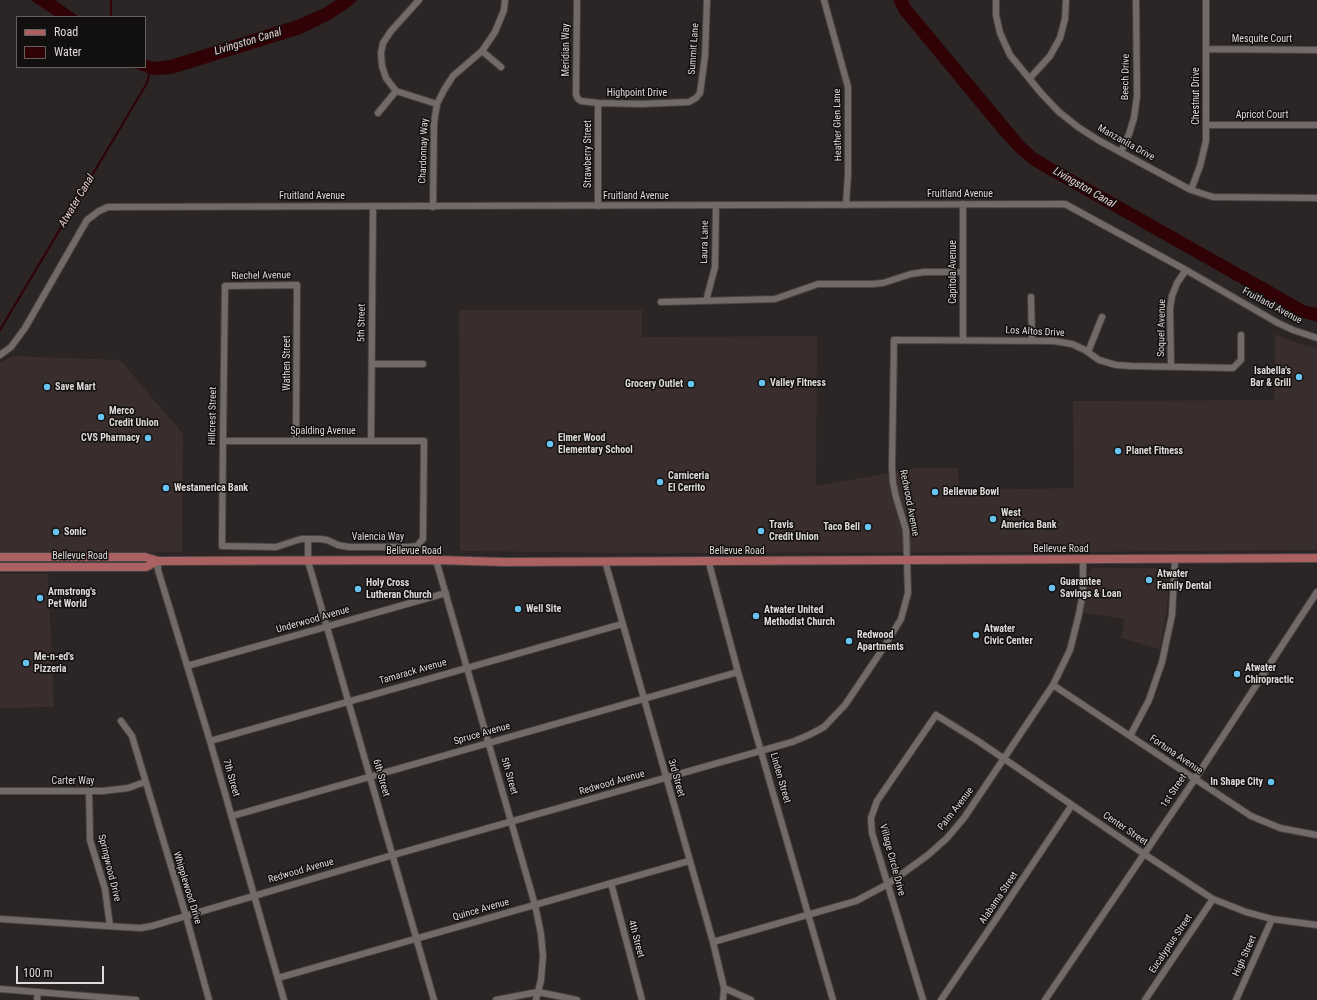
<!DOCTYPE html>
<html>
<head>
<meta charset="utf-8">
<style>
	body { margin:0 }
	#map { position:relative; width:1317px; height:1000px; overflow:hidden; background:#2b2525; font-family:"Roboto Condensed",sans-serif }
	canvas { display:block }
	.legend { position:absolute; left:16px; top:16px; width:130px; height:52px; box-sizing:border-box; background:#120f0f; border:1px solid #646060; margin:0; padding:5px 7px; list-style:none; font-size:12px; color:#dedada }
	.legend li { display:flex; align-items:center; gap:8px; height:20px }
	.legend b { width:20px; border:1px solid #646060 }
	.scale { position:absolute; left:16px; top:966px; width:88px; height:18px; box-sizing:border-box; border:2px solid #dedada; border-top:0; padding-left:5px; font-size:12px; line-height:14px; white-space:nowrap; color:#dedada; -webkit-text-stroke:3px #120f0f; paint-order:stroke }
</style>
</head>
<body>
<div id="map">
<canvas width="1317" height="1000"></canvas>
<ul class="legend">
<li><b style="height:5px;background:#ab6061"></b>Road</li>
<li><b style="height:11px;background:#300105"></b>Water</li>
</ul>
<div class="scale">100 m</div>
</div>
<script>
const ctx = document.querySelector('canvas').getContext('2d');
ctx.lineJoin = 'round';
function fill(path, color) { ctx.fillStyle = color; ctx.fill(path, 'evenodd'); }
const toPath = rows => new Path2D(rows.map(r => 'M' + r).join(''));
function strokePath(path, color, width, dash) { ctx.strokeStyle = color; ctx.lineWidth = width; ctx.lineCap = dash ? 'butt' : 'round'; ctx.setLineDash(dash || []); ctx.stroke(path); }
function drawText(font, color, halo, rows, align = 'center') {
  ctx.font = font + ' "Roboto Condensed",sans-serif'; ctx.lineWidth = 3; ctx.setLineDash([]); ctx.textBaseline = 'middle'; ctx.strokeStyle = halo; ctx.fillStyle = color; for (const [text, x, y, turn = 0] of rows) {
    ctx.save(); ctx.translate(x, y); ctx.rotate((+turn || 0) * Math.PI / 180); ctx.textAlign = isNaN(turn) ? turn : align; if (halo) ctx.strokeText(text, 0, 0); ctx.fillText(text, 0, 0); ctx.restore();
  }
}
const built = toPath([
	[459,310,642,310,642,337,817,336,816,486,917,468,958,468,959,490,1074,488,1073,401,1274,400,1275,334,1303,345,1317,348,1317,550,1076,552,642,553,460,551],
	[13,356,120,360,183,434,182,552,0,555,0,363],
	[1093,568,1166,568,1169,574,1167,611,1160,649,1121,638,1125,619,1084,613,1089,571],
	[0,574,48,574,54,707,0,708]
]);
const water = toPath([
	[31,0,55,0,79,17,56,17],
	[336,0,357,0,351,6,330,20,301,34,172,74,154,75,131,67,145,67,145,59,153,62,170,60,297,20,324,8],
	[893,0,908,0,911,6,1013,129,1024,142,1036,153,1051,162,1285,294,1306,306,1317,308,1317,322,1301,317,1280,306,1031,165,1016,152,1001,136,900,14]
]);
const stream = toPath([
	[111,17,111,0],
	[0,330,147,83,150,71]
]);
const minor = toPath([
	[419,0,391,31,383,43,381,53,382,66,386,78,396,91,437,104],
	[577,0,576,95,578,99,581,101,598,103,641,104,689,102,696,98,700,93,705,56,707,0],
	[824,0,848,87,848,174,846,205],
	[996,0,996,15,1000,33,1010,55,1041,93,1059,112,1078,127,1098,140,1191,190,1213,197,1317,198],
	[1207,49,1317,50],
	[482,51,501,67],
	[1030,78,1050,56,1060,38,1065,19,1066,0],
	[378,113,396,91],
	[1206,125,1317,125],
	[1121,152,1129,134,1134,118,1137,96,1136,0],
	[1191,190,1200,166,1206,141,1206,0],
	[598,206,598,103],
	[433,207,434,123,437,104,444,90,453,76,482,51,495,32,504,10,505,0],
	[1031,297,1032,340],
	[706,301,715,267,716,205],
	[661,302,775,299,818,284,872,284,883,283,911,274,924,272,963,272],
	[963,340,963,204],
	[1088,352,1102,317],
	[0,355,11,347,25,328,87,220,99,211,108,207,1065,204,1186,270,1278,323,1293,330,1317,338],
	[372,364,423,364],
	[1171,366,1170,308,1172,296,1177,283,1186,270],
	[223,441,424,441,423,539,417,546,408,547,349,547,338,545,327,540,320,539,301,539,276,547,222,546,223,441,225,286,297,285,296,441],
	[371,441,373,206],
	[308,539,308,561,434,1000],
	[436,560,535,905,541,934,543,956,541,980,536,1000],
	[158,561,158,570,210,741,284,1000],
	[605,561,713,942,724,988,723,1000],
	[710,561,710,567,738,672,833,1000],
	[187,666,446,593],
	[1053,685,1251,816,1280,828,1317,835],
	[121,721,132,736,186,916,209,1000],
	[1130,736,1149,700,1162,662,1172,615,1175,559],
	[210,741,622,624],
	[0,791,103,791,128,788,145,782],
	[89,791,90,840,105,889,110,926],
	[232,816,738,672],
	[611,883,642,1000],
	[0,919,122,927,141,928,152,926,393,855,792,742,809,735,824,727,845,705,884,647,901,619,908,593,906,530,896,497,893,483,892,467,894,340,1054,341,1072,344,1085,350,1099,360,1116,365,1131,366,1233,368,1241,360,1241,335],
	[713,942,856,901,888,884,928,855,947,838,964,818,1053,685,1070,650,1079,614,1083,593,1083,559],
	[278,978,689,861],
	[724,988,751,1000],
	[0,989,136,1000],
	[37,1000,38,992],
	[496,1000,538,992,577,1000],
	[923,1000,872,833,871,818,877,801,936,715,978,741,1144,854,1213,899,1246,912,1272,919,1317,925],
	[941,1000,996,919,1072,805],
	[1045,1000,1195,779,1317,592],
	[1145,1000,1213,899],
	[1236,1000,1272,919]
]);
const major = toPath([
	[0,557,145,557,158,561,436,560,505,562,1317,558],
	[0,567,146,567,158,561]
]);
const markers = [
	[1299,377,4,"#69c4f1"],
	[762,383,4,"#69c4f1"],
	[691,384,4,"#69c4f1"],
	[47,387,4,"#69c4f1"],
	[101,417,4,"#69c4f1"],
	[148,438,4,"#69c4f1"],
	[550,444,4,"#69c4f1"],
	[1118,451,4,"#69c4f1"],
	[660,482,4,"#69c4f1"],
	[166,488,4,"#69c4f1"],
	[935,492,4,"#69c4f1"],
	[993,519,4,"#69c4f1"],
	[868,527,4,"#69c4f1"],
	[761,531,4,"#69c4f1"],
	[56,532,4,"#69c4f1"],
	[1149,580,4,"#69c4f1"],
	[1052,588,4,"#69c4f1"],
	[358,589,4,"#69c4f1"],
	[40,598,4,"#69c4f1"],
	[518,609,4,"#69c4f1"],
	[756,616,4,"#69c4f1"],
	[976,635,4,"#69c4f1"],
	[849,641,4,"#69c4f1"],
	[26,663,4,"#69c4f1"],
	[1237,674,4,"#69c4f1"],
	[1271,782,4,"#69c4f1"]
];
const streetNames = [
	["Mesquite Court",1262,39],
	["Summit Lane",694,49,-86],
	["Meridian Way",566,50,-90],
	["Beech Drive",1126,77,-89],
	["Highpoint Drive",637,93],
	["Chestnut Drive",1196,96,-90],
	["Apricot Court",1262,115],
	["Heather Glen Lane",838,125,-91],
	["Manzanita Drive",1126,143,29],
	["Chardonnay Way",424,151,-88],
	["Strawberry Street",588,154,-90],
	["Fruitland Avenue",960,194],
	["Fruitland Avenue",312,196],
	["Fruitland Avenue",636,196],
	["Laura Lane",705,242,-89],
	["Capitola Avenue",953,272,-90],
	["Riechel Avenue",261,276,-1],
	["Fruitland Avenue",1272,306,28],
	["5th Street",362,323,-89],
	["Soquel Avenue",1162,328,-89],
	["Los Altos Drive",1035,332,3],
	["Wathen Street",287,363,-90],
	["Hillcrest Street",213,416,-89],
	["Spalding Avenue",323,431],
	["Redwood Avenue",909,503,79],
	["Valencia Way",378,537],
	["Bellevue Road",1061,549],
	["Bellevue Road",414,551],
	["Bellevue Road",737,551],
	["Bellevue Road",80,556],
	["Underwood Avenue",313,620,-16],
	["Tamarack Avenue",413,672,-16],
	["Spruce Avenue",482,734,-16],
	["Fortuna Avenue",1176,755,34],
	["5th Street",509,776,74],
	["7th Street",231,778,74],
	["6th Street",381,778,74],
	["3rd Street",676,778,74],
	["Linden Street",780,778,74],
	["Carter Way",73,781],
	["Redwood Avenue",612,783,-16],
	["1st Street",1174,791,-56],
	["Palm Avenue",956,809,-52],
	["Center Street",1125,829,34],
	["Village Circle Drive",892,860,75],
	["Springwood Drive",109,868,76],
	["Redwood Avenue",301,871,-16],
	["Whipplewood Drive",187,888,73],
	["Alabama Street",999,898,-56],
	["Quince Avenue",481,910,-16],
	["4th Street",636,939,75],
	["Eucalyptus Street",1171,944,-56],
	["High Street",1245,956,-66]
];
const poiNames = [
	["Isabella's",1291,371,"right"],
	["Bar & Grill",1291,383,"right"],
	["Valley Fitness",770,383],
	["Grocery Outlet",683,384,"right"],
	["Save Mart",55,387],
	["Merco",109,411],
	["Credit Union",109,423],
	["CVS Pharmacy",140,438,"right"],
	["Elmer Wood",558,438],
	["Elementary School",558,450],
	["Planet Fitness",1126,451],
	["Carniceria",668,476],
	["El Cerrito",668,488],
	["Westamerica Bank",174,488],
	["Bellevue Bowl",943,492],
	["West",1001,513],
	["America Bank",1001,525],
	["Travis",769,525],
	["Credit Union",769,537],
	["Taco Bell",860,527,"right"],
	["Sonic",64,532],
	["Atwater",1157,574],
	["Family Dental",1157,586],
	["Guarantee",1060,582],
	["Savings & Loan",1060,594],
	["Holy Cross",366,583],
	["Lutheran Church",366,595],
	["Armstrong's",48,592],
	["Pet World",48,604],
	["Well Site",526,609],
	["Atwater United",764,610],
	["Methodist Church",764,622],
	["Atwater",984,629],
	["Civic Center",984,641],
	["Redwood",857,635],
	["Apartments",857,647],
	["Me-n-ed's",34,657],
	["Pizzeria",34,669],
	["Atwater",1245,668],
	["Chiropractic",1245,680],
	["In Shape City",1263,782,"right"]
];
const waterNames = [
	["Livingston Canal",248,42,-17],
	["Livingston Canal",1084,188,30],
	["Atwater Canal",77,201,-59]
];
fill(built, '#3a2d2d');
fill(water, '#300105');
strokePath(stream, '#300105', 2);
strokePath(minor, '#494343', 8);
strokePath(major, '#494343', 10);
strokePath(minor, '#716a69', 6);
strokePath(major, '#ab6061', 8);
for (const [x, y, r, color] of markers) { const dot = new Path2D(); dot.arc(x, y, r, 0, 2 * Math.PI); ctx.fillStyle = color; ctx.fill(dot); strokePath(dot, '#120f0f', 1.5); }
drawText('10px', '#dedada', '#120f0f', streetNames);
drawText('bold 10px', '#dedada', '#120f0f', poiNames, 'left');
drawText('italic 11px', '#edd1cf', '#120f0f', waterNames);
</script>
</body>
</html>
